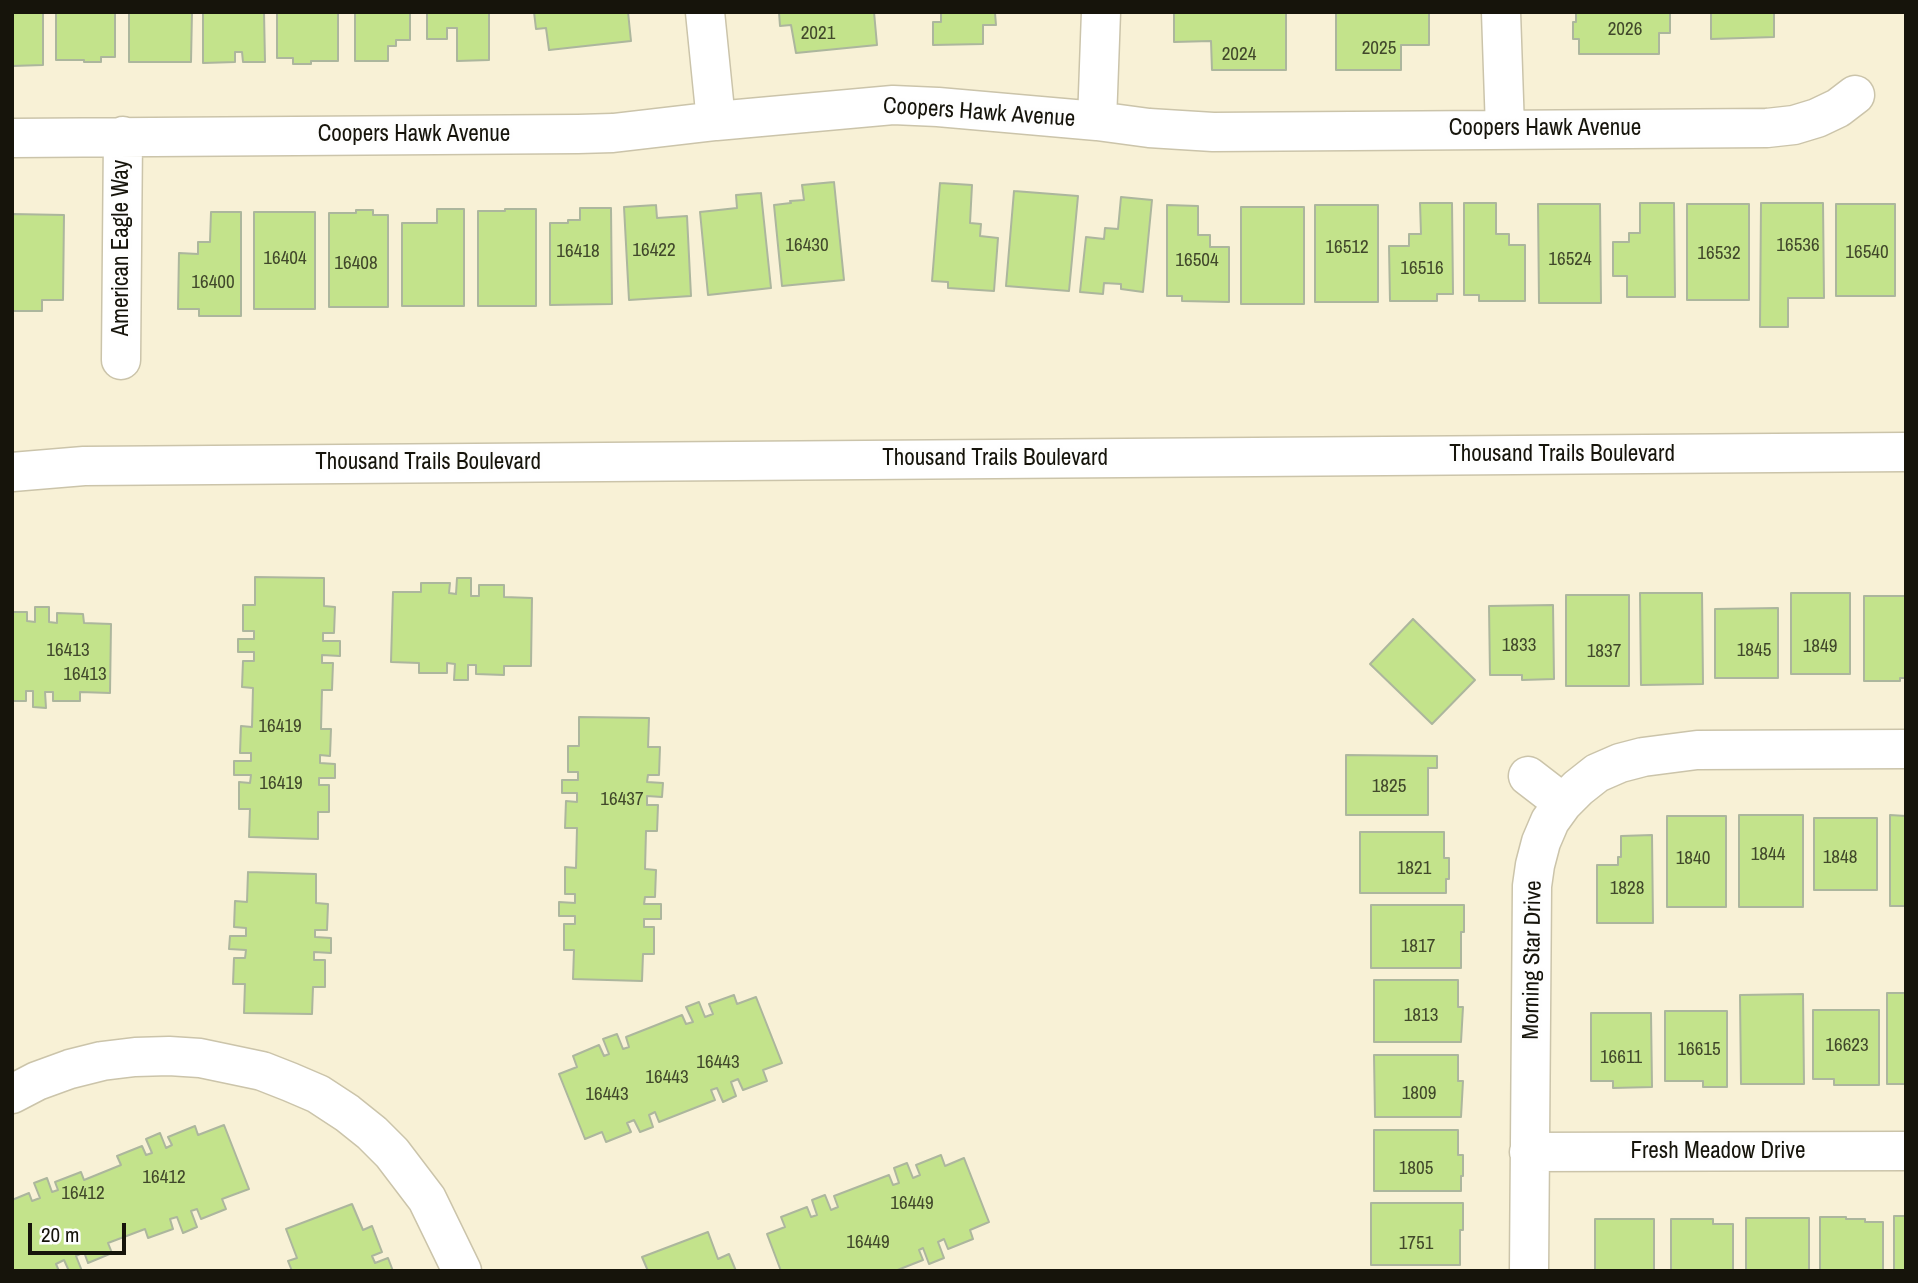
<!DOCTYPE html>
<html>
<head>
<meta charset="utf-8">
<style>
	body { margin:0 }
	#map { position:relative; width:1918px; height:1283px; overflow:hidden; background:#f8f1d6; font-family:"Archivo Narrow",sans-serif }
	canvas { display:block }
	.frame { position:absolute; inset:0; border:14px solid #16140b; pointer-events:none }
	.scale { position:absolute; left:28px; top:1223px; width:98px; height:32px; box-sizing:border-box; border:4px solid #16140b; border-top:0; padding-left:9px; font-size:21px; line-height:24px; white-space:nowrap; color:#16140b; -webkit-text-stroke:5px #fefefe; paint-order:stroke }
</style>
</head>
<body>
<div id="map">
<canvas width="1918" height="1283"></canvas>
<div class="frame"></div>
<div class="scale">20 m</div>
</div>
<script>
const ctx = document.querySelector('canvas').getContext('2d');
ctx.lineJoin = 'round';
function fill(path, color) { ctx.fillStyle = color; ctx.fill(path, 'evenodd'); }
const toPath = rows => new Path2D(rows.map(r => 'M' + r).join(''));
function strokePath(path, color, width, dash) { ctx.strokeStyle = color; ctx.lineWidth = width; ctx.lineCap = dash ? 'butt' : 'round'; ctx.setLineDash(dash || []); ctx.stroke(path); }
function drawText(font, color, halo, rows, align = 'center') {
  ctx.font = font + ' "Archivo Narrow",sans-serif'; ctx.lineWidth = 7; ctx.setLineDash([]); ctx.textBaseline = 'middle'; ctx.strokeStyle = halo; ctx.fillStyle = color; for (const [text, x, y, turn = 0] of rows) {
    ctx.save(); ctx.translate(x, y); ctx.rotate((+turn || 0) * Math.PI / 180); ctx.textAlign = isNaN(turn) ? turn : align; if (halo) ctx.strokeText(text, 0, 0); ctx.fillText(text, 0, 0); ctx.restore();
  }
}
const building = toPath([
	[12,12,43,12,43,65,12,66,12,12],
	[56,12,115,12,115,57,101,57,101,62,84,62,84,60,56,60,56,12],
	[129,12,192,12,191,62,129,62,129,12],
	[203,12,264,12,265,62,243,62,242,52,235,52,235,62,203,63,203,12],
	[277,12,338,12,338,61,311,61,311,64,293,64,293,58,277,58,277,12],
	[355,12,410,12,410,40,396,40,396,46,388,46,388,61,355,61,355,12],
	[427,12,489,12,489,60,457,61,457,28,447,28,447,39,427,39,427,12],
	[534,12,628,12,631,41,549,50,546,28,536,29,534,12],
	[779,12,874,12,877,45,796,53,791,25,780,26,779,12],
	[941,12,1021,12,1021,13,995,13,996,25,983,25,983,44,933,45,933,22,941,22,941,12],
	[1174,12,1286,12,1286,70,1212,70,1211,41,1174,42,1174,12],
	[1336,12,1429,12,1429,45,1401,45,1401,70,1336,70,1336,12],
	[1576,12,1670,12,1670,33,1659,33,1659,54,1579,54,1579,39,1573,39,1573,22,1576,22,1576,12],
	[1711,12,1774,12,1774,37,1711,39,1711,12],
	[834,182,844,280,782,286,774,205,791,203,790,201,804,200,802,185,834,182],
	[940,183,972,185,970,223,981,224,980,236,998,238,994,291,948,288,948,282,932,281,940,183],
	[1014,191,1078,196,1069,291,1006,286,1014,191],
	[761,193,771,288,708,295,700,212,737,208,736,195,761,193],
	[1121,197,1152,200,1143,292,1121,289,1121,284,1104,283,1103,294,1080,292,1086,237,1104,239,1105,228,1118,229,1121,197],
	[1420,203,1452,203,1453,294,1437,294,1437,301,1390,301,1389,246,1409,246,1409,234,1421,234,1420,203],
	[1464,203,1496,203,1496,234,1509,234,1509,245,1525,245,1525,301,1479,301,1479,295,1464,295,1464,203],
	[1640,203,1674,203,1675,297,1627,297,1627,276,1613,276,1613,242,1629,242,1629,233,1640,233,1640,203],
	[1761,203,1823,203,1824,298,1788,298,1788,327,1760,327,1761,203],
	[1538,204,1600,204,1601,303,1539,303,1538,204],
	[1687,204,1749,204,1749,300,1687,300,1687,204],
	[1836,204,1895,204,1895,296,1836,296,1836,204],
	[656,205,657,218,687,216,691,296,629,300,624,207,656,205],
	[1167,205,1198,206,1198,235,1210,235,1210,247,1229,247,1229,302,1182,301,1182,296,1167,296,1167,205],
	[1315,205,1378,205,1378,302,1315,302,1315,205],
	[1241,207,1304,207,1304,304,1241,304,1241,207],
	[580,208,611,208,612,304,550,305,550,223,568,223,568,220,580,220,580,208],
	[437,209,464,209,464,306,402,306,402,223,437,223,437,209],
	[505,209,536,209,536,306,478,306,478,211,505,211,505,209],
	[356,210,373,210,373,215,388,215,388,307,329,307,329,213,356,213,356,210],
	[211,212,241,212,241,316,199,316,199,309,178,309,179,253,198,254,198,242,210,242,211,212],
	[254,212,315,212,315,309,254,309,254,212],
	[12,214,64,215,63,300,42,300,42,311,12,311,12,214],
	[255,577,324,578,324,606,335,607,334,633,323,633,323,641,340,641,340,656,322,655,322,663,333,663,332,690,322,690,321,729,331,729,330,756,320,755,320,763,335,764,335,778,319,778,319,785,329,785,329,812,318,812,318,839,249,837,250,809,239,809,239,782,250,783,251,775,234,775,234,761,251,761,251,753,240,753,241,726,252,727,253,688,242,687,243,661,254,661,254,652,238,652,238,639,254,639,254,631,243,631,243,605,255,605,255,577],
	[457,578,471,578,471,596,479,596,479,585,504,585,504,597,532,598,531,666,504,666,504,675,476,674,476,665,468,665,468,680,454,680,455,664,447,663,447,673,419,673,419,663,391,662,393,592,421,592,421,583,450,583,449,593,456,594,457,578],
	[1640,593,1702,593,1703,684,1641,685,1640,593],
	[1791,593,1850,593,1850,674,1791,674,1791,593],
	[1566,595,1629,595,1629,686,1566,686,1566,595],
	[1864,596,1906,596,1906,678,1900,678,1900,681,1864,681,1864,596],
	[1553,605,1554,679,1522,680,1522,675,1490,675,1489,606,1553,605],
	[35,607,49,607,49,622,57,623,57,613,83,614,84,623,111,624,110,693,80,692,80,701,53,701,53,692,45,692,46,708,33,707,33,691,26,691,26,701,12,701,12,612,27,612,27,621,35,622,35,607],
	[1778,608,1778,678,1715,678,1715,609,1778,608],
	[1413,619,1475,680,1432,724,1370,664,1413,619],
	[579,717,649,718,648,747,660,747,659,775,648,775,647,782,663,783,662,797,647,796,647,805,658,805,657,831,646,831,645,869,656,870,655,897,645,897,644,904,661,904,661,919,644,919,644,927,654,927,654,954,643,954,642,981,573,979,574,950,564,950,564,924,575,924,575,916,559,916,559,902,575,903,575,894,565,894,565,867,576,868,577,828,565,828,566,801,577,802,577,793,562,793,562,780,578,780,578,772,568,772,568,746,579,746,579,717],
	[1346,755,1437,756,1437,768,1428,768,1428,815,1346,815,1346,755],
	[1739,815,1803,815,1803,907,1739,907,1739,815],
	[1890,815,1906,816,1906,906,1890,906,1890,815],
	[1667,816,1726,816,1726,907,1667,907,1667,816],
	[1814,818,1877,818,1877,890,1814,890,1814,818],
	[1360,832,1444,832,1444,858,1449,858,1449,879,1446,879,1446,893,1360,893,1360,832],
	[1652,835,1653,923,1597,923,1597,865,1618,865,1618,857,1621,857,1621,836,1652,835],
	[248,872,316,874,316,903,328,904,327,930,315,930,315,937,331,938,331,953,314,952,314,960,325,960,325,987,313,987,312,1014,244,1013,245,984,233,984,234,958,245,958,246,950,229,949,230,936,246,936,246,928,234,927,235,901,247,902,248,872],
	[1371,905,1464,905,1464,932,1461,932,1461,968,1371,968,1371,905],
	[1374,980,1458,980,1458,1007,1463,1007,1461,1042,1374,1042,1374,980],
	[1887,993,1906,993,1906,1084,1887,1084,1887,993],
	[1803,994,1804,1084,1741,1084,1740,995,1803,994],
	[734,995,737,1004,756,997,782,1063,763,1070,767,1081,743,1090,738,1079,731,1082,736,1096,723,1102,717,1088,711,1090,715,1100,659,1122,655,1112,649,1115,653,1127,640,1132,634,1120,627,1123,631,1132,606,1142,602,1132,585,1139,559,1074,577,1067,573,1056,599,1045,604,1056,609,1054,603,1039,617,1034,623,1049,629,1047,626,1037,682,1015,686,1024,693,1022,686,1007,699,1002,705,1017,713,1014,709,1004,734,995],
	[1813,1010,1879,1010,1879,1085,1834,1085,1834,1079,1813,1079,1813,1010],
	[1665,1011,1727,1011,1727,1087,1703,1087,1703,1081,1665,1081,1665,1011],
	[1591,1013,1651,1013,1652,1087,1613,1088,1613,1081,1591,1081,1591,1013],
	[1374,1055,1458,1055,1458,1081,1463,1081,1461,1117,1375,1117,1374,1055],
	[224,1125,249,1189,222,1199,226,1209,201,1219,197,1209,191,1211,197,1227,183,1233,177,1217,170,1219,173,1229,148,1238,145,1229,108,1243,112,1253,88,1263,84,1252,76,1256,82,1271,69,1271,64,1260,56,1264,59,1271,12,1271,12,1200,29,1193,32,1201,40,1198,34,1183,47,1178,52,1192,58,1190,55,1182,81,1172,84,1180,121,1165,117,1156,142,1146,146,1155,152,1153,146,1139,160,1133,166,1148,172,1145,168,1137,195,1126,198,1135,224,1125],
	[1374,1130,1458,1130,1458,1155,1463,1155,1463,1176,1461,1176,1461,1191,1374,1191,1374,1130],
	[941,1155,945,1166,964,1158,989,1222,970,1230,973,1239,948,1249,944,1239,938,1242,944,1258,929,1264,923,1248,919,1250,923,1260,895,1271,781,1271,767,1234,785,1227,781,1217,807,1207,811,1217,817,1215,812,1200,825,1195,831,1210,838,1207,834,1196,889,1175,893,1185,899,1183,894,1168,907,1163,913,1178,920,1175,916,1165,941,1155],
	[1371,1203,1463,1203,1463,1230,1460,1230,1460,1265,1371,1265,1371,1203],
	[352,1204,363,1230,372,1226,382,1252,372,1256,375,1263,388,1258,393,1271,292,1271,288,1261,297,1258,286,1229,352,1204],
	[1894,1216,1906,1216,1906,1271,1894,1271,1894,1216],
	[1820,1217,1846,1217,1846,1219,1865,1219,1865,1222,1883,1222,1883,1271,1820,1271,1820,1217],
	[1746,1218,1809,1218,1809,1271,1746,1271,1746,1218],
	[1595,1219,1654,1219,1654,1271,1595,1271,1595,1219],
	[1671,1219,1713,1219,1713,1224,1733,1224,1733,1271,1671,1271,1671,1219],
	[708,1232,718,1259,729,1254,736,1271,648,1271,642,1257,708,1232]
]);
const minor = toPath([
	[705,12,716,121],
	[1501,12,1505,129],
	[1097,121,1101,12],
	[12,138,578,134,613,133,716,121,893,105,938,107,1097,121,1149,128,1213,132,1767,128,1794,125,1817,118,1838,108,1855,95],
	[121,360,123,136],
	[12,472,84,466,1906,452],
	[1528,776,1563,803],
	[12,1094,37,1081,70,1069,102,1061,135,1057,169,1056,200,1058,262,1071,290,1082,318,1094,347,1113,372,1133,392,1153,427,1199,462,1271],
	[1529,1152,1906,1151],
	[1529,1271,1532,886,1535,865,1541,842,1550,821,1563,803,1578,788,1597,773,1620,763,1643,757,1697,750,1906,749]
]);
const numberNames = [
	["2026",1625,30],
	["2021",818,34],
	["2025",1379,49],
	["2024",1239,55],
	["16430",807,246],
	["16536",1798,246],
	["16512",1347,248],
	["16422",654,251],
	["16418",578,252],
	["16540",1867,253],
	["16532",1719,254],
	["16404",285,259],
	["16524",1570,260],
	["16504",1197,261],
	["16408",356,264],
	["16516",1422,269],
	["16400",213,283],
	["1833",1519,646],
	["1849",1820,647],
	["16413",68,651],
	["1845",1754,651],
	["1837",1604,652],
	["16413",85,675],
	["16419",280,727],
	["16419",281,784],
	["1825",1389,787],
	["16437",622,800],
	["1844",1768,855],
	["1848",1840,858],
	["1840",1693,859],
	["1821",1414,869],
	["1828",1627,889],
	["1817",1418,947],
	["1813",1421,1016],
	["16623",1847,1046],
	["16615",1699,1050],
	["16611",1621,1058],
	["16443",718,1063],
	["16443",667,1078],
	["1809",1419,1094],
	["16443",607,1095],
	["1805",1416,1169],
	["16412",164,1178],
	["16412",83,1194],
	["16449",912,1204],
	["16449",868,1243],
	["1751",1416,1244]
];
const streetNames = [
	["Coopers Hawk Avenue",979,113,4],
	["Coopers Hawk Avenue",1545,129],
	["Coopers Hawk Avenue",414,135],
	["American Eagle Way",122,248,-90],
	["Thousand Trails Boulevard",1562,455],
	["Thousand Trails Boulevard",995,459],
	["Thousand Trails Boulevard",428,463],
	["Morning Star Drive",1533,960,-89],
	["Fresh Meadow Drive",1718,1152]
];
fill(building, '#c3e38b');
strokePath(building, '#acb69d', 2);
strokePath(minor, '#cbc4aa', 41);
strokePath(minor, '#fff', 38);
drawText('19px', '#41482b', null, numberNames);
drawText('23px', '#16140b', '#fefefe', streetNames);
</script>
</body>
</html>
